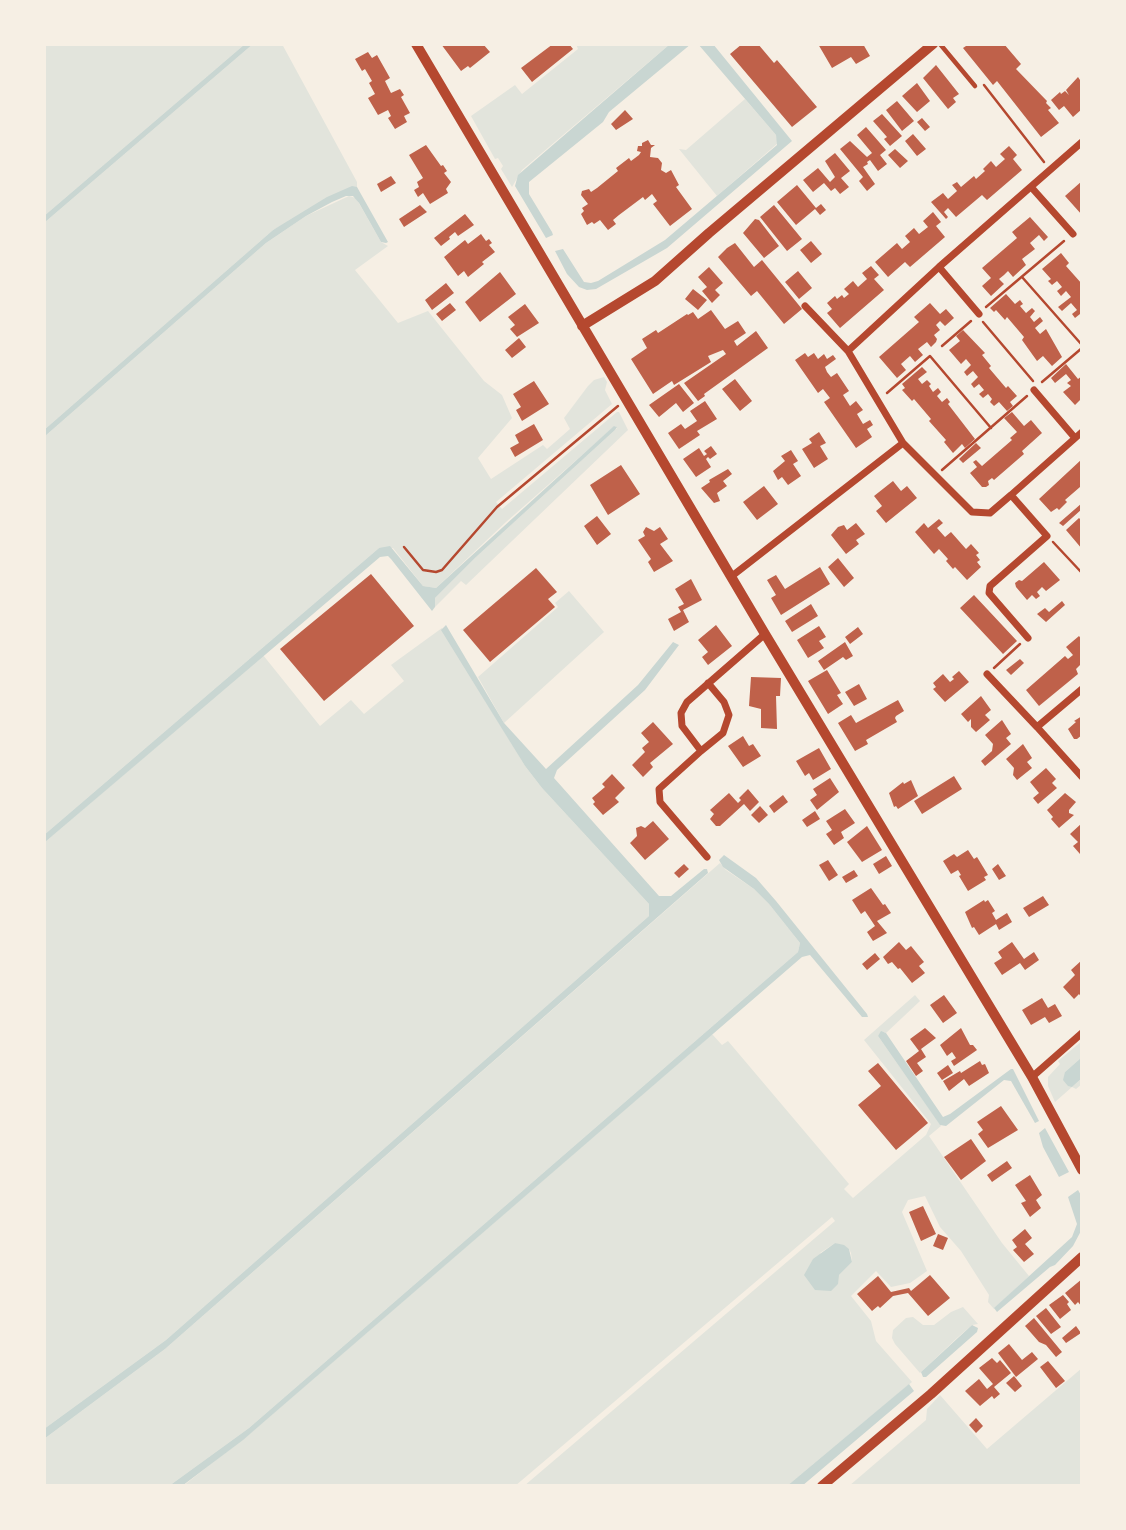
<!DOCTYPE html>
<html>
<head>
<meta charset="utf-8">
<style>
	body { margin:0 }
	#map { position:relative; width:1126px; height:1530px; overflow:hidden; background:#f6efe4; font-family:"Fira Sans",sans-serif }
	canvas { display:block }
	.frame { position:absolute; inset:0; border:46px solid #f6efe4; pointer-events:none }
</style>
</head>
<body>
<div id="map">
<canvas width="1126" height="1530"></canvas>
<div class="frame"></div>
</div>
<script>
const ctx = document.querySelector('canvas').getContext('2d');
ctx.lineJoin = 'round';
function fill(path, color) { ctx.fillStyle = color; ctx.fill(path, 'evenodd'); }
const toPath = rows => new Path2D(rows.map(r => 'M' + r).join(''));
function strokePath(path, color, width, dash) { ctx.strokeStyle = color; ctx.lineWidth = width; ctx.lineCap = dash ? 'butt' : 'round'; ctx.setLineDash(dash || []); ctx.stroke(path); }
const green = toPath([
	[44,44,245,44,44,216],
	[253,44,282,44,357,182,357,187,273,230,44,430,44,223],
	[576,44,670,44,522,170,512,187,501,169,503,166,498,158,495,159,471,116,515,85,522,94,578,49],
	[745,99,776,135,778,143,717,196,679,149,686,150],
	[349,196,356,198,381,242,388,246,355,270,398,323,428,311,484,381,502,395,512,418,478,458,491,479,543,445,547,449,570,429,564,418,588,386,594,380,604,377,607,382,605,390,612,404,496,502,502,509,617,412,619,412,628,430,466,585,461,581,435,607,435,598,475,558,615,430,617,428,615,426,506,522,436,588,423,586,393,548,379,548,44,835,44,437,266,243,306,216],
	[569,591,604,632,504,723,478,677,558,607,555,603],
	[442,628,525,766,542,788,649,904,649,916,166,1340,44,1429,44,843,263,655,320,726,351,700,364,714,404,681,391,665],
	[720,863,726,870,754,889,769,904,800,943,798,952,249,1428,169,1486,44,1486,44,1439,165,1349],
	[915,995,920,1001,886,1033,884,1032,878,1036,941,1126,929,1136,1002,1243,1029,1276,994,1309,988,1302,989,1295,961,1251,940,1227,925,1196,908,1200,902,1212,927,1271,910,1283,891,1287,876,1271,851,1296,871,1321,876,1341,912,1382,787,1486,524,1486,835,1221,832,1217,515,1486,183,1486,253,1431,712,1034,722,1045,728,1041,849,1184,844,1189,853,1198,926,1135,931,1124,864,1040],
	[835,1243,849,1249,851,1253,852,1262,839,1275,820,1253],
	[1082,1041,1082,1057,1065,1072,1072,1087,1082,1078,1082,1084,1076,1089,1072,1087,1055,1102,1048,1086,1048,1077,1060,1064,1058,1061],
	[963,1307,978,1324,972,1325,957,1338,920,1373,895,1344,892,1338,893,1330,906,1318,913,1317,923,1325,934,1325,951,1312],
	[1082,1368,1082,1486,849,1486,926,1420,927,1409,940,1395,987,1449]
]);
const water = toPath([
	[245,44,253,44,44,223,44,216],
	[670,44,691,44,609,112,603,122,529,182,529,194,552,232,553,235,546,238,515,186,518,175],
	[698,44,713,44,792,141,667,248,596,289,587,290,579,287,567,274,555,251,563,249,584,282,591,283,598,281,665,240,777,145,776,135],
	[352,186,357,187,388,242,386,243,381,242,359,203,353,196,346,196,332,202,306,216,266,243,44,437,44,430,273,230,327,197],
	[614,426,617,427,615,430,475,558,435,598,435,607,432,611,391,559,388,556,380,557,44,843,44,835,379,548,390,546,423,586,436,588],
	[446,625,504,723,546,769,638,685,673,642,679,645,645,690,557,770,554,778,659,896,671,896,704,869,707,869,708,873,165,1349,44,1439,44,1429,166,1340,649,916,649,904,542,788,525,766,441,630],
	[724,855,756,878,776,901,867,1014,868,1017,862,1017,810,955,802,957,243,1440,182,1486,169,1486,249,1428,798,952,800,943,769,904,754,889,723,867,719,860],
	[881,1031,886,1033,943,1117,950,1114,1011,1069,1013,1069,1039,1121,1035,1123,1011,1081,1004,1080,946,1126,940,1125,878,1036],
	[1082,1057,1082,1078,1072,1087,1068,1086,1063,1080,1065,1072],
	[1045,1128,1069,1172,1059,1177,1043,1147,1039,1133],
	[1078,1190,1082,1197,1082,1229,1073,1246,1055,1265,1050,1267,997,1312,994,1308,1072,1237,1077,1224,1068,1197],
	[835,1243,844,1245,849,1249,852,1262,839,1275,838,1284,831,1291,815,1290,804,1275,813,1259],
	[972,1325,978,1328,977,1332,926,1377,923,1377,921,1372],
	[909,1384,914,1391,802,1486,787,1486]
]);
const building = toPath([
	[441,44,483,44,490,52,470,68,468,66,461,71],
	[553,44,569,44,573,49,532,82,521,68],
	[742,44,758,44,774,63,777,60,817,107,792,127,730,54],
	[818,44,863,44,870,56,856,64,851,57,832,68],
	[969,44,1004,44,1021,64,1016,69,1047,101,1046,103,1051,108,1048,110,1059,123,1041,137,997,81,993,85,963,48],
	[368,52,372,58,377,55,390,78,385,81,391,93,400,89,404,95,401,97,410,113,404,116,407,122,395,129,388,118,391,116,388,110,378,115,368,98,375,94,369,83,372,81,365,69,362,71,355,59],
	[936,65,959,94,953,98,956,102,948,109,923,78],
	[1078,77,1082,83,1082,109,1073,117,1064,106,1059,110,1051,100,1060,92,1061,94,1065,91,1069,95,1066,90],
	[917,83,930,101,917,112,902,96],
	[897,101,914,121,902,131,886,110],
	[625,110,633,119,616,130,611,124],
	[882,114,902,136,890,146,884,139,887,137,873,121],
	[922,118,930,127,925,131,917,122],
	[866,127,886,150,880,155,887,164,878,171,870,160,867,162,868,164,863,167,875,184,867,191,859,181,863,177,840,149,850,141,867,157,872,153,857,135],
	[913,134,926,149,917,156,905,141],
	[648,140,651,145,655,145,651,148,650,157,658,158,662,163,661,170,666,173,671,170,679,185,676,187,692,209,670,226,653,204,657,201,652,194,645,200,643,197,619,215,613,220,616,224,608,230,600,220,594,224,592,222,587,225,581,214,584,211,582,208,588,204,581,195,582,191,589,189,591,192,597,188,618,171,616,168,629,158,631,161,639,155,641,152,637,151,638,146,642,146,642,143],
	[426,145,441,166,443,165,447,171,444,173,451,182,446,189,448,193,430,204,423,193,418,197,414,190,419,187,417,182,423,178,409,155],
	[1009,146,1017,155,1013,159,1022,170,987,200,982,195,956,217,948,208,944,212,948,217,946,219,931,202,943,193,948,199,957,191,952,185,957,182,961,187,974,176,976,179,985,171,983,169,991,161,996,167,1005,159,1000,154],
	[895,149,908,161,900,168,888,155],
	[835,153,850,171,841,178,849,187,840,194,835,188,831,191,824,183,813,192,803,180,818,168,830,182,835,177,825,161],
	[391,176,396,183,381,192,377,184],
	[1082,181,1082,215,1065,196],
	[797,185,816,208,821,204,826,210,820,215,815,209,796,225,777,202],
	[420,205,427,212,404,227,399,219],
	[774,205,802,239,787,251,760,217],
	[933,212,941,222,936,226,945,237,910,267,905,262,888,277,875,262,897,243,902,249,910,242,905,236,914,228,919,234,928,227,923,221],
	[465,214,474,225,458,236,455,232,449,237,450,239,441,246,434,238],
	[1030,217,1048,237,1044,241,1039,235,1030,243,1035,249,1022,259,1026,265,1013,277,1008,271,1004,275,999,279,1004,284,991,296,982,286,991,278,982,268,1017,238,1012,232],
	[755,219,759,220,779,246,764,258,743,233],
	[481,234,486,241,489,239,492,243,489,245,495,252,482,262,484,264,468,277,464,271,458,276,444,257,465,240,468,244],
	[811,241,822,254,811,263,800,250],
	[735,243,754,267,762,260,802,309,784,324,757,291,751,296,718,257,727,248],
	[1061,253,1069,263,1066,266,1082,284,1082,316,1080,314,1075,318,1072,314,1077,310,1071,303,1062,311,1058,307,1071,297,1066,291,1061,296,1057,291,1062,287,1057,281,1052,285,1048,281,1051,279,1042,269],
	[871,266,879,275,874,279,884,290,840,328,827,313,832,309,827,303,835,296,837,299,842,295,844,298,849,294,844,289,853,281,858,287,867,279,862,273],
	[709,267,723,283,715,290,720,295,712,303,702,291,707,287,698,277],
	[798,271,812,288,799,299,785,282],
	[500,272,516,294,480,322,465,302],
	[446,283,454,293,432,310,425,300],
	[693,289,707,300,698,310,685,299],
	[1006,294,1015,304,1020,300,1023,304,1020,306,1026,313,1032,308,1035,311,1030,317,1034,322,1040,317,1043,321,1035,328,1040,334,1046,329,1062,357,1052,366,1043,356,1037,361,1022,340,1024,337,1007,317,1005,320,996,310,994,312,990,308],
	[450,303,456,310,442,321,436,314],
	[930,303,940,314,946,309,954,318,945,326,940,321,936,325,940,330,934,335,937,339,936,342,931,347,927,342,918,349,923,355,915,362,910,356,901,364,906,370,897,378,879,357,919,322,914,317],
	[525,304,539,323,517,337,510,329,515,325,508,317],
	[711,310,725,329,738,321,746,333,734,341,737,346,756,331,768,348,704,394,705,396,698,401,684,383,726,354,723,350,708,356,711,362,674,385,672,381,653,394,631,359,647,348,642,339,656,330,658,333,687,314,688,315,693,312,698,319],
	[963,330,985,353,982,355,991,366,989,368,1006,388,1008,386,1017,396,1010,402,1013,406,1007,411,999,402,994,406,990,402,992,399,988,394,983,398,979,394,984,390,979,384,974,388,971,384,978,377,973,371,967,376,964,372,971,365,966,359,961,364,949,350,960,341,956,336],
	[519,338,526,347,512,358,505,350],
	[805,353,808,357,814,353,818,359,824,354,827,359,833,355,836,359,825,367,827,372,831,377,837,373,849,391,843,395,850,406,856,401,863,410,857,414,863,424,870,420,873,425,867,429,872,437,856,448,824,402,830,398,823,389,818,393,795,360],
	[1066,364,1078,379,1082,376,1082,398,1075,405,1063,392,1071,386,1067,383,1071,380,1066,374,1055,383,1051,378],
	[922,367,927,372,918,379,922,384,927,380,931,384,929,386,933,392,938,388,941,392,937,396,942,402,947,398,950,402,948,404,975,439,965,448,962,444,953,453,944,442,946,440,929,421,931,419,914,399,912,401,902,390,905,388,902,384],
	[735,379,752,401,740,411,722,389],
	[534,381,549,404,522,421,516,410,521,407,513,394],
	[679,384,694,403,683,412,676,403,659,417,649,405],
	[705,401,717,419,697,431,700,435,679,449,668,433,681,424,685,429,697,421,690,411],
	[1012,412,1024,426,1031,420,1042,433,1022,451,1024,454,994,480,992,478,988,481,989,485,986,487,982,487,970,473,977,467,973,462,976,460,982,466,1012,440,1010,438,1017,432,1004,418],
	[534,424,543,440,515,457,510,448,519,443,515,435],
	[819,432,826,443,820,446,828,459,814,468,802,449,812,443,809,439],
	[976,443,981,448,963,463,959,459],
	[711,446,717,454,710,459,708,457,706,459,711,467,696,477,683,459,699,448,704,456,707,454,704,451],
	[791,450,798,461,793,464,801,476,788,485,782,477,778,480,773,471,785,461,781,456],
	[1082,459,1082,489,1080,487,1065,500,1067,502,1059,510,1057,508,1051,512,1039,499],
	[621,465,640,494,608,515,590,485],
	[728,469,732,474,723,481,727,486,717,493,720,501,714,503,701,488,710,482,709,480],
	[893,481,901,491,907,486,917,498,886,523,876,511,882,506,874,496],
	[764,486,778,504,757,520,743,502],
	[1082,503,1082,509,1063,526,1059,523],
	[597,516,611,534,597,545,584,526],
	[1079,518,1082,521,1082,549,1066,530],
	[939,519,943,523,937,528,945,537,951,532,966,549,971,544,979,553,976,555,980,560,977,562,981,567,967,580,955,567,953,569,946,561,948,559,939,549,934,554,915,532,924,523,928,528],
	[856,523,865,534,856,540,859,544,846,554,831,535,838,527,844,525,847,530],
	[646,527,654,531,660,527,668,539,660,544,673,561,654,572,648,562,651,559,638,540,645,536,643,532],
	[838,558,854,578,844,587,828,567],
	[1044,562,1060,580,1046,591,1042,587,1037,592,1040,596,1036,599,1032,595,1027,600,1016,587,1015,583,1019,580,1022,581],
	[820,567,830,584,781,615,771,598,776,595,767,580,776,575,785,589],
	[536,568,557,592,548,599,555,607,490,662,463,630],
	[371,574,414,626,324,701,280,649],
	[691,579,702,600,683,610,689,622,674,631,668,619,681,612,678,607,684,604,675,589],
	[974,595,1017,641,1003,654,960,608],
	[1062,601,1065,605,1046,622,1037,614,1045,608,1049,612],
	[811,604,818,616,792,632,785,621],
	[716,625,732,646,708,665,702,657,708,652,698,640],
	[819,626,826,637,819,641,824,648,808,658,797,640],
	[858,627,863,634,850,644,845,637],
	[1079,636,1082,640,1082,663,1076,669,1078,674,1039,706,1026,690,1065,656,1068,659,1073,655,1066,647],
	[845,642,853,656,846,660,843,657,824,670,818,661],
	[1020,659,1024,663,1011,675,1006,670],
	[827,670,841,693,837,695,843,704,828,714,808,681],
	[959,671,969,682,945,702,933,689,936,687,933,683,943,674,950,682,954,679,952,677],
	[751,677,781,678,780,696,776,696,777,729,761,728,761,709,749,706],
	[859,684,867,699,854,706,845,692],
	[981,696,991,710,985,715,990,720,976,732,971,727,971,719,968,722,961,714],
	[898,700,904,711,896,716,895,718,897,722,866,740,868,744,855,751,838,723,851,715,856,723],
	[1082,716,1082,735,1077,739,1074,739,1068,729,1076,722,1074,721],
	[1002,720,1011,734,1006,738,1011,744,985,766,981,761,992,751,993,744,985,735],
	[653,722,673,744,650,763,653,767,643,777,632,765,645,752,642,748,649,742,641,733],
	[743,736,749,746,753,744,761,756,743,767,728,746],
	[1023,744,1032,758,1027,762,1032,768,1017,780,1013,775,1014,768,1006,759],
	[819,748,831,769,813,780,809,773,805,776,796,761],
	[1046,768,1056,779,1052,783,1057,788,1038,804,1033,798,1039,793,1030,782],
	[612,774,625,788,615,798,619,802,603,815,593,804,595,802,592,798,605,787,602,784],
	[954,776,962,789,922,814,914,801],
	[830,778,839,792,817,810,810,800,817,795,813,789],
	[911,780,918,796,898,809,896,806,894,807,889,793,903,782,904,784],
	[748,789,759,802,750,811,744,804,720,826,716,826,710,819,714,814,710,810,729,793,738,803,741,800,739,798],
	[1065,793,1076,802,1069,810,1069,813,1074,815,1059,828,1051,819,1053,817,1047,810],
	[783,795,788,802,774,813,769,806],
	[760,806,768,815,759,823,751,815],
	[845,809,855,823,841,832,844,838,834,845,826,834,832,830,826,821],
	[815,811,820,819,807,827,802,820],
	[653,821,669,839,645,860,630,843,637,836,636,828,641,826,645,828],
	[1082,823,1082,853,1080,854,1073,846,1078,842,1070,834],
	[867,826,882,850,862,862,847,842],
	[968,850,974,859,977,857,988,875,984,877,986,880,968,891,959,876,961,875,958,870,951,874,943,861,954,854,957,857],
	[886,856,892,866,879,874,873,864],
	[828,860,838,875,829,881,819,865],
	[684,864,689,869,679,878,674,873],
	[998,864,1006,876,999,880,992,869],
	[854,870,858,876,846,883,842,877],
	[871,888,883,905,885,904,891,913,877,921,887,933,873,941,867,932,875,926,865,911,861,914,852,900],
	[1043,896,1049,905,1029,917,1023,908],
	[984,900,985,902,988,900,995,911,992,913,996,920,1007,913,1012,922,999,930,996,924,979,935,974,927,972,928,965,912],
	[899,942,906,950,911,946,924,962,919,966,925,973,912,983,900,968,898,969,892,962,888,964,883,957],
	[1012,942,1024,959,1034,952,1039,960,1025,970,1020,963,1002,975,994,963,1002,958,998,952],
	[875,953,880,959,867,970,862,964],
	[1082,960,1082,998,1079,994,1074,999,1063,987,1075,975,1071,970],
	[944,995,957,1013,943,1023,930,1005],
	[1042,998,1048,1008,1055,1004,1062,1016,1049,1023,1045,1017,1031,1025,1022,1010],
	[925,1028,936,1038,921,1049,926,1057,917,1063,923,1071,916,1076,906,1061,919,1051,910,1039],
	[961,1028,970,1045,973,1045,977,1050,954,1066,951,1061,956,1058,952,1052,947,1056,940,1045],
	[980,1061,982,1065,985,1064,989,1073,969,1086,964,1079,949,1091,943,1081,960,1071,961,1073],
	[878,1063,928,1123,896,1150,858,1105,881,1086,868,1071],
	[948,1065,953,1073,942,1080,937,1073],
	[1001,1106,1018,1130,988,1148,978,1134,983,1130,977,1122],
	[971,1139,986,1161,961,1180,944,1157],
	[1007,1161,1012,1168,992,1182,987,1175],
	[1030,1175,1042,1195,1036,1200,1041,1208,1030,1217,1021,1203,1026,1201,1015,1185],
	[923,1206,936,1234,921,1241,909,1212],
	[1025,1229,1032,1238,1025,1244,1034,1254,1024,1262,1013,1250,1017,1247,1012,1240],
	[938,1234,948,1238,943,1250,933,1246],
	[930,1275,950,1298,928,1316,908,1293,893,1296,880,1308,878,1306,872,1311,857,1294,878,1276,891,1292,909,1288,911,1291],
	[1082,1279,1082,1307,1078,1302,1075,1305,1065,1293],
	[1063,1295,1069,1302,1067,1304,1071,1310,1060,1319,1049,1305],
	[1046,1308,1061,1327,1051,1334,1036,1316],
	[1034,1318,1062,1352,1056,1357,1046,1345,1039,1342,1025,1326],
	[1076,1326,1081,1333,1066,1343,1062,1338],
	[1009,1344,1022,1360,1032,1352,1038,1359,1016,1377,998,1353],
	[992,1358,997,1363,1000,1360,1011,1373,994,1387,1000,1394,994,1399,992,1396,980,1406,965,1391,979,1379,987,1389,993,1384,979,1368],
	[1048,1361,1065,1381,1056,1388,1040,1367],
	[1014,1376,1022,1386,1015,1392,1006,1383],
	[976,1418,983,1426,976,1433,969,1425]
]);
const path = toPath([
	[984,85,1044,162],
	[1022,277,1082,345],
	[986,307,1064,241],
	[983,322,1033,381],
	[942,346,971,321],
	[1042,382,1082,348],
	[887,393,930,356,991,428],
	[942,470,1027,396],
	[1053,542,1082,573],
	[404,547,423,570,436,572,442,570,497,507,618,406],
	[994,668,1020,644]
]);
const service = toPath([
	[940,44,975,86]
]);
const minor = toPath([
	[1032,188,1073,234],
	[939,267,979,314],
	[805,306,848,351,903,443],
	[848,351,939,267,1082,142],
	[1034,390,1075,438],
	[732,576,903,443,972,512,990,513,1011,495],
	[1028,638,989,593,990,586,1047,536,1011,495,1082,432],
	[987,674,1037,727],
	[1082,689,1037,727,1082,777],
	[701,751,723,733,729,715,724,702,708,683],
	[707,857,660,802,659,789,701,751,682,726,681,713,687,702,765,634],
	[1032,1077,1082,1033]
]);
const tertiary = toPath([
	[416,44,765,634,1032,1077,1082,1170],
	[582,326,655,281,709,233,933,44],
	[822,1486,931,1394,1082,1257]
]);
fill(green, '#e2e4dc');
fill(water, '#c9d6d2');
fill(building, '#bf614a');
strokePath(path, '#b5482f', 2.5);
strokePath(service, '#b5482f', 4.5);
strokePath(minor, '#b5482f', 7);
strokePath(tertiary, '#b5482f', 10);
</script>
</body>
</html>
